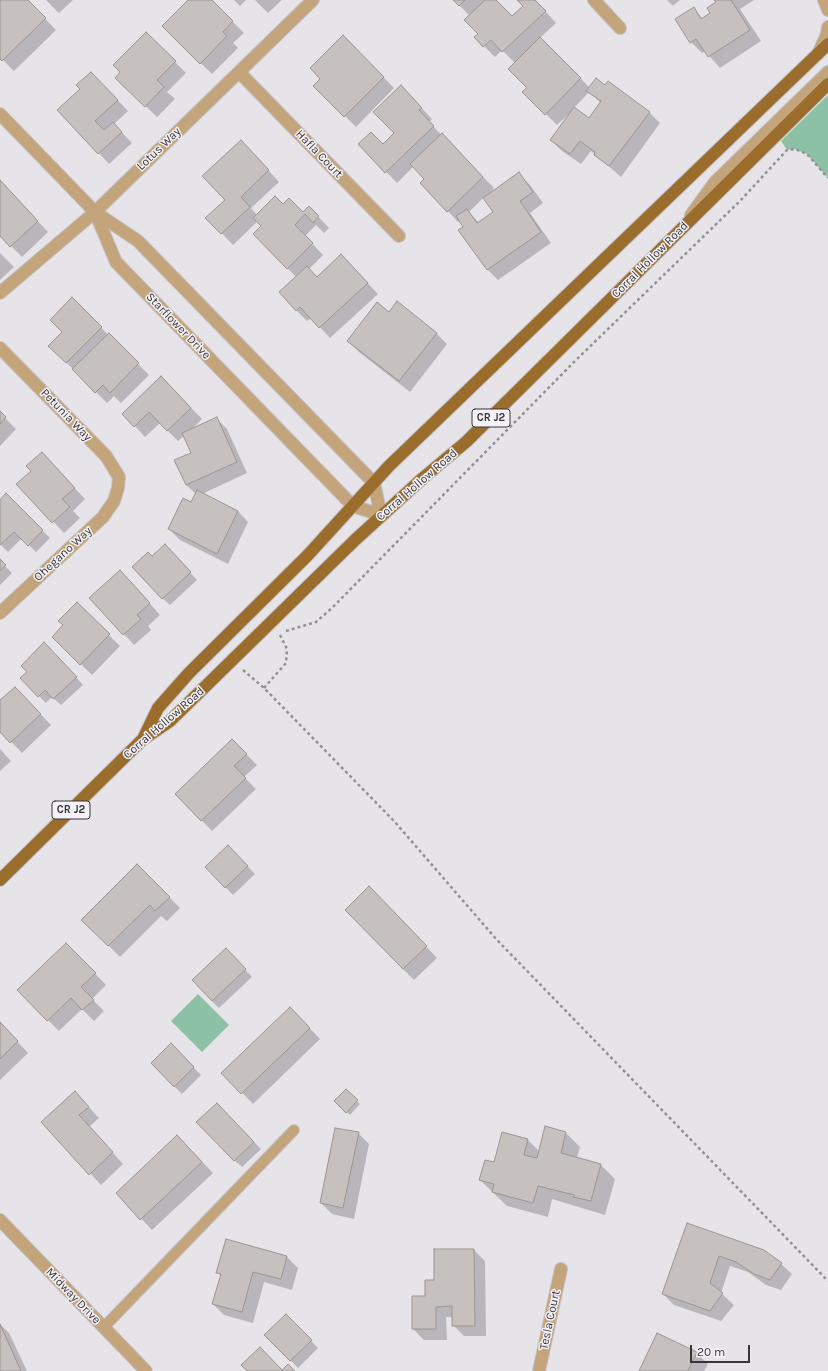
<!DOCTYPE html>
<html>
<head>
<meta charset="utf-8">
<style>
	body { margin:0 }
	#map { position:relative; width:828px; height:1371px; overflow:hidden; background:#e6e4e9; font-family:Karla,sans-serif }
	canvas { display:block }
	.scale { position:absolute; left:690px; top:1345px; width:60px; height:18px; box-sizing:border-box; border:2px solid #363638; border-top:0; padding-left:5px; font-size:12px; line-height:14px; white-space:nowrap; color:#363638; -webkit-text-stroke:3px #f4f1f7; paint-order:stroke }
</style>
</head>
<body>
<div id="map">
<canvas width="828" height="1371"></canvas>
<div class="scale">20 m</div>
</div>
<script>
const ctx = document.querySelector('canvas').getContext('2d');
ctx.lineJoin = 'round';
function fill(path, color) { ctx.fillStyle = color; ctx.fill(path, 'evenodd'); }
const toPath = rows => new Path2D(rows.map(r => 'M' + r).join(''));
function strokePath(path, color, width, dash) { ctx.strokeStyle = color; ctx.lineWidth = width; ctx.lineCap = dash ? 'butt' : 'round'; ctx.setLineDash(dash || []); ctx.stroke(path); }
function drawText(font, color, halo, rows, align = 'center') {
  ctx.font = font + ' Karla,sans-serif'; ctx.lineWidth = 3; ctx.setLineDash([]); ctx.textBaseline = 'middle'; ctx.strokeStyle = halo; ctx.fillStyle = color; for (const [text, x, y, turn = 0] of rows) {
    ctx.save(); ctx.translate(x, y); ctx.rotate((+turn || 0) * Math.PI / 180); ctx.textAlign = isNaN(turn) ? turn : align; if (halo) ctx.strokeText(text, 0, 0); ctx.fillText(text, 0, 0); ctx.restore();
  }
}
const green = toPath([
	[828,95,828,178,807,154,795,149,787,150,781,141],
	[198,994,229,1025,202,1052,171,1021]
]);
const shadow = toPath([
	[0,0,27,0,56,30,14,71,0,57],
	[46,0,73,0,59,13],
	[189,0,211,0,244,33,233,43,238,48,212,74,163,26],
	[234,0,246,0,240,6],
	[255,0,282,0,268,13],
	[454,0,495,0,512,17,524,6,518,0,535,0,556,23,540,38,590,88,649,112,660,123,621,177,591,151,581,164,562,151,551,140,574,109,557,125,524,92,528,88,515,63,502,50,495,57,484,46,470,16],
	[589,92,601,103,589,119,574,108],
	[667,0,680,0,673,6],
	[716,0,754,0,740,9,761,41,720,68,705,51,702,53,691,42,693,8,703,19,712,13,717,2],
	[146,33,186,73,167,92,175,99,157,117,117,78],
	[343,36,394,88,356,127,315,86,321,79],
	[102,84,128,111,114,124,132,143,109,164,59,110],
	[411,97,432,119,429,122,494,188,488,196,519,174,530,185,543,203,530,213,551,243,498,280,487,269,460,220,458,222,448,211,426,179,414,166,397,183,359,144,383,146,396,133],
	[484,197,494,212,479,223,469,212],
	[252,152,279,182,251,208,257,215,283,205,303,213,309,207,329,228,324,233,316,225,305,236,323,255,309,269,318,278,352,267,378,294,330,338,311,318,307,321,296,310,296,277,254,234,263,226,258,221,233,245,207,218,226,200],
	[0,181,48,232,22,257,0,235],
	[0,253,14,267,0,280],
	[72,299,149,375,121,403,114,396,107,403,50,346,63,332],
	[389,313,436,333,447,344,410,392,359,352,348,341],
	[172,388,202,419,191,430,216,418,227,429,247,473,202,494,238,511,248,522,228,564,180,540,169,529,192,503,196,494,186,485,192,453,184,436,178,441,160,423,145,437,135,426],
	[0,413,16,429,0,446],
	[52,464,85,499,73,511,80,518,64,533,18,484],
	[6,495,50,538,36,552,22,538,8,552,0,544,0,501],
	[172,553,197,580,170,605,162,598,152,558],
	[0,561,12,573,0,585],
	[131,582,160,615,148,626,151,630,134,645,124,634],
	[77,604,120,646,92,675,53,637,64,625],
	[52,651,83,685,61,705,52,697,46,703,21,678],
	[26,699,51,725,22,753,0,730,0,701],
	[232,740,257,765,244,777,256,789,212,831,176,794],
	[0,749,11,761,0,771],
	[228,846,255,874,233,895,206,867],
	[137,865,180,908,167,921,161,916,120,957,83,920],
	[380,898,437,958,414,980,403,969],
	[66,944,106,985,92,999,104,1011,94,1021,82,1009,59,1031,18,990],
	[233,957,252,977,219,1008,212,1001],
	[290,1008,320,1039,253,1104,223,1073],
	[0,1023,28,1053,0,1080],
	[171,1045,201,1075,182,1094,152,1064],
	[346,1090,360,1104,350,1115,335,1101],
	[86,1104,99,1118,89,1127,123,1164,101,1185,43,1122],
	[217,1104,261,1149,242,1167,234,1160],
	[358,1133,369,1144,354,1219,332,1214,321,1203],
	[502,1133,528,1140,540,1152,566,1133,580,1147,577,1158,600,1164,615,1179,605,1215,552,1199,548,1217,507,1206,480,1180,494,1163],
	[188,1147,213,1173,152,1230,117,1193],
	[687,1224,781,1264,792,1274,781,1290,766,1285,748,1272,730,1266,721,1293,734,1305,721,1321,674,1305,663,1294],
	[226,1240,287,1257,298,1268,292,1290,264,1282,253,1323,224,1315,213,1304,221,1276,218,1272],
	[435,1250,474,1250,485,1261,486,1336,464,1336,453,1325,453,1317,446,1317,447,1340,424,1340,413,1329,426,1297,435,1281],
	[286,1315,318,1348,298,1368,265,1335],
	[0,1324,9,1333,27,1371,0,1371],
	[657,1334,697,1353,708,1364,704,1371,640,1371]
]);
const building = toPath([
	[0,0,28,0,46,18,2,61,0,59,0,0],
	[188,0,212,0,233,21,223,32,227,36,200,64,162,26,188,0],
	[453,0,465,0,459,6,453,0],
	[485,0,496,0,512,16,523,6,517,0,535,0,546,11,502,52,491,40,483,47,474,37,478,34,464,20,485,0],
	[714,0,731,0,750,30,708,57,696,39,690,43,675,19,694,7,701,19,710,13,707,8,716,2,714,0],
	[146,32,176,61,157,80,164,87,145,107,115,78,120,72,113,65,146,32],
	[343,35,384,77,344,117,313,86,320,79,310,68,343,35],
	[540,37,581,78,545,115,522,92,527,88,508,69,540,37],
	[91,72,118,100,95,121,104,130,113,122,122,132,98,154,57,110,80,89,76,85,91,72],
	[596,78,605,85,608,81,650,112,609,166,594,155,595,152,580,141,570,154,550,140,574,107,589,118,601,101,586,91,596,78],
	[401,85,422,108,419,110,434,126,385,173,358,144,371,132,383,144,394,133,373,112,401,85],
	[442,133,483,177,447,212,420,183,424,179,410,164,442,133],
	[241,140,269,170,241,197,250,207,221,234,205,218,225,200,202,176,241,140],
	[519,172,533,192,520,201,541,232,487,270,458,230,463,227,456,216,467,209,477,223,493,212,483,198,519,172],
	[0,180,38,221,10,247,0,236,0,180],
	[275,196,283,204,289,198,303,212,309,206,319,216,313,223,305,214,295,225,313,243,287,269,253,234,261,226,253,218,275,196],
	[341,254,368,283,319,328,300,307,296,311,279,292,307,266,317,277,341,254],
	[72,297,102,327,66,363,48,346,62,332,50,320,72,297],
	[397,301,437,333,399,381,347,341,377,302,389,312,397,301],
	[109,333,139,363,110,393,103,385,95,393,72,369,109,333],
	[161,376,191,408,167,431,149,412,134,427,122,414,161,376],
	[0,411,6,417,0,424,0,411],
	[217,417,237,462,186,485,174,460,191,453,182,433,217,417],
	[42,452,75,488,62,499,70,507,52,523,16,484,31,471,26,466,42,452],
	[197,490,238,511,217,554,168,529,183,498,191,502,197,490],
	[6,493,43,530,28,546,14,532,0,545,0,500,6,493],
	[165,544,191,572,162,599,132,567,148,552,152,556,165,544],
	[0,559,6,565,0,571,0,559],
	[120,570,150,603,137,615,141,619,123,635,89,598,120,570],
	[77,602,110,634,80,665,52,637,63,625,58,621,77,602],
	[44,642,77,677,53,699,45,690,38,697,20,678,27,672,21,666,44,642],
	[15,687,41,714,10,743,0,732,0,700,15,687],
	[232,739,247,754,234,766,246,778,201,821,175,794,232,739],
	[228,845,248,866,225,888,205,867,228,845],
	[137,864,170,897,155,911,150,905,108,946,81,920,137,864],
	[369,886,427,946,403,969,345,910,369,886],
	[66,943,96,973,81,987,94,1000,82,1010,71,998,47,1021,17,990,66,943],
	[226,948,246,969,212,1001,192,980,226,948],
	[290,1007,310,1028,241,1094,221,1073,290,1007],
	[0,1022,18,1041,0,1059,0,1022],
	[171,1043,194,1067,174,1087,151,1063,171,1043],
	[346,1089,358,1100,346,1113,334,1101,346,1089],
	[75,1091,89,1107,79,1115,113,1152,89,1175,41,1122,75,1091],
	[217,1103,254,1142,234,1161,196,1122,217,1103],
	[545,1126,566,1132,561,1153,601,1164,591,1201,573,1197,574,1195,538,1186,533,1203,492,1192,494,1184,479,1180,485,1160,494,1162,502,1132,528,1139,524,1155,537,1158,545,1126],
	[335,1128,359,1132,343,1208,320,1203,335,1128],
	[177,1135,202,1162,140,1220,116,1193,177,1135],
	[687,1223,764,1250,782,1263,770,1280,754,1274,736,1262,719,1256,710,1283,723,1293,710,1311,662,1294,687,1223],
	[226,1239,287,1256,281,1279,253,1272,242,1312,212,1304,221,1274,216,1273,226,1239],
	[434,1249,474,1249,475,1326,452,1326,452,1306,436,1307,436,1329,412,1329,412,1296,425,1296,425,1280,434,1280,434,1249],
	[286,1314,312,1340,290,1361,264,1335,286,1314],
	[0,1324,21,1371,0,1371,0,1324],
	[657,1333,697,1352,688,1371,639,1371,657,1333],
	[260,1347,282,1370,288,1364,295,1371,247,1371,241,1365,260,1347]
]);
const path = toPath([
	[286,631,316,622,332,608,575,361,740,201,787,150,795,149,807,154,828,178],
	[243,670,264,688,394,821,497,940,828,1281],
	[264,688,286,663,287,649,280,635]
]);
const lane = toPath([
	[104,1327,294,1130]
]);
const street = toPath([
	[594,0,620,28],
	[824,0,828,10],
	[818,54,827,34,828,27],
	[239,72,399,236],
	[0,114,95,212,116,262,353,506,381,515],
	[95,212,138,241,374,483,381,515],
	[691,215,715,182,828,72],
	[0,293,95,212,313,0],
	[0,348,106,456,119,477,118,488,114,501,103,517,0,613],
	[0,1220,146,1371],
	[539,1371,561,1269]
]);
const primary = toPath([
	[143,739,158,708,189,673,308,555,389,466,828,44],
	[0,880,142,740,170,721,355,540,423,478,466,442,828,84]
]);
const shields = [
	[491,418,38],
	[71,810,38]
];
const shieldNames = [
	["CR J2",491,418],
	["CR J2",71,810]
];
const streetNames = [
	["Lotus Way",159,149,-44],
	["Hafla Court",319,154,46],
	["Corral Hollow Road",650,260,-45],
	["Starflower Drive",178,326,46],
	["Petunia Way",66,415,46],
	["Corral Hollow Road",417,485,-41],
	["Ohegano Way",63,554,-43],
	["Corral Hollow Road",164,723,-41],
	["Midway Drive",73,1296,46],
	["Tesla Court",550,1320,-78]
];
fill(green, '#8dc1a5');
fill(shadow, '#0003');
fill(building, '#c6c0bf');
strokePath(building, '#9a9493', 1);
strokePath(lane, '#c3c1c6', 12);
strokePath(street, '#c3c1c6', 14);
strokePath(primary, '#c3c1c6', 14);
strokePath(path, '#929195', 2.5, [3, 3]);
strokePath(lane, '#c4a47b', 10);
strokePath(street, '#c4a47b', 12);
strokePath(primary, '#9b6d2c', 12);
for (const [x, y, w] of shields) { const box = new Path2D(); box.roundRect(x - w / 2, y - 9, w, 18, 3); ctx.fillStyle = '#f4f1f7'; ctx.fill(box); strokePath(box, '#363638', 1); }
drawText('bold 11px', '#363638', null, shieldNames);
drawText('12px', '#363638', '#f4f1f7', streetNames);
</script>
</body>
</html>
